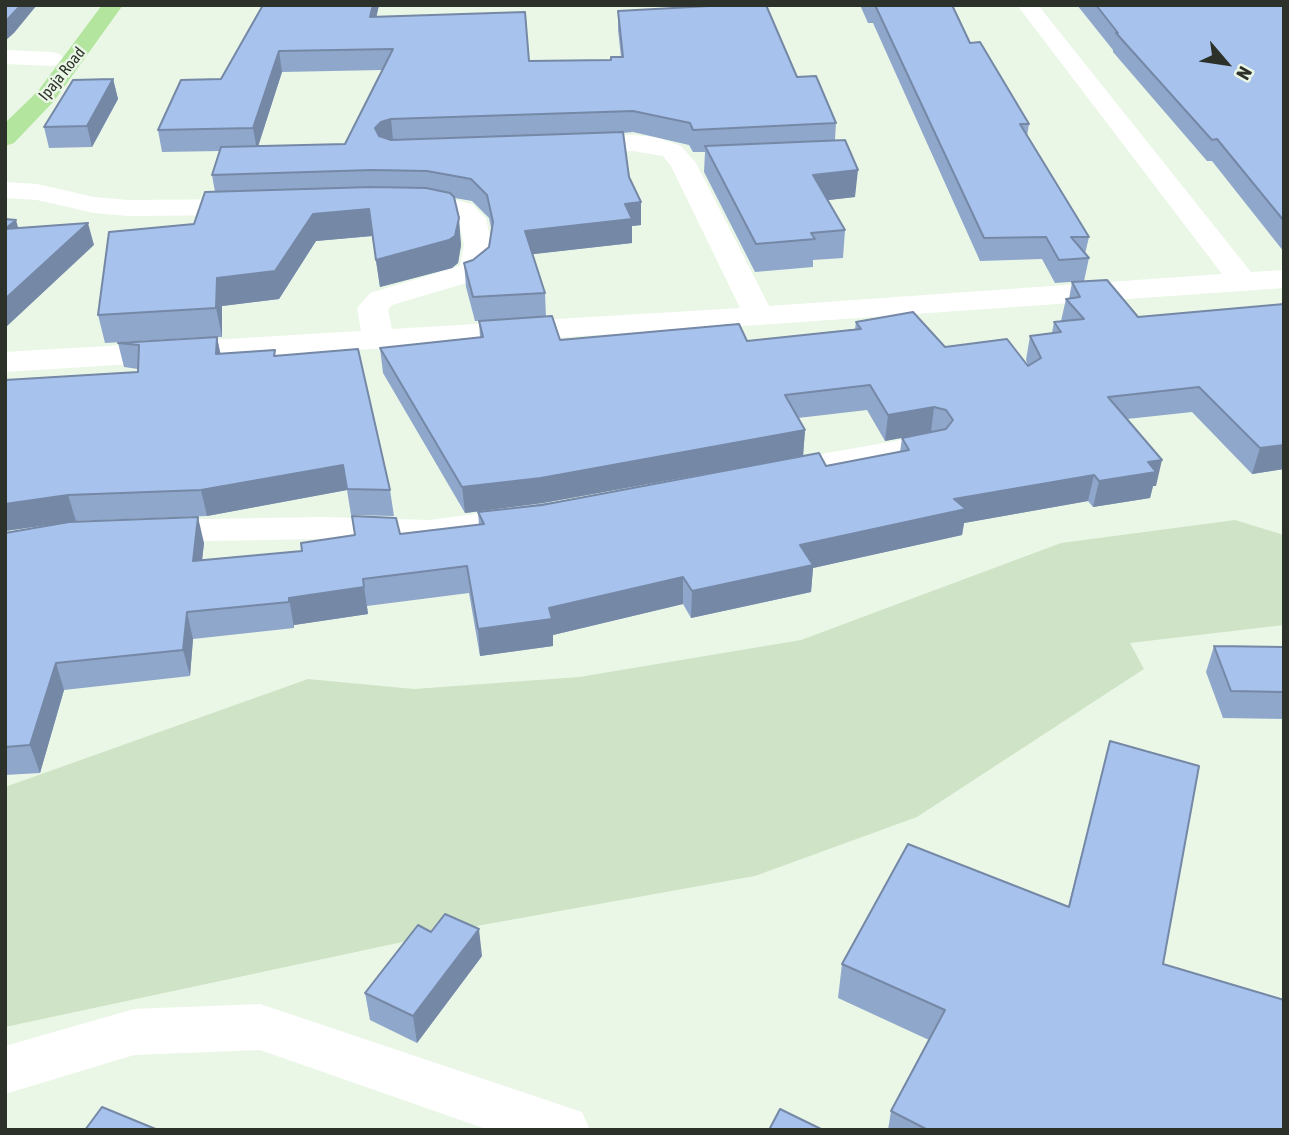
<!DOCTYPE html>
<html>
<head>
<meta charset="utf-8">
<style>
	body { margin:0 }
	#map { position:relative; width:1289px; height:1135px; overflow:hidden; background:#eaf7e6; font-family:"Asap Condensed",sans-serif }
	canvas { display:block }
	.frame { position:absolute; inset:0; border:7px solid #2c312a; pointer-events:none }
	.north { position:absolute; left:1191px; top:28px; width:70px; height:70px; -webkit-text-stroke:5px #eaf7e6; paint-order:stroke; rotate:119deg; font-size:19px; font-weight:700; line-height:28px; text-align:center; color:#2c312a }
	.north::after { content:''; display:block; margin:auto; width:24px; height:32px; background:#2c312a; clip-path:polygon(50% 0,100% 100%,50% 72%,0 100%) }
</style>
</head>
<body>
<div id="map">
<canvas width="1289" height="1135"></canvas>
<div class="frame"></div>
<div class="north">N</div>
</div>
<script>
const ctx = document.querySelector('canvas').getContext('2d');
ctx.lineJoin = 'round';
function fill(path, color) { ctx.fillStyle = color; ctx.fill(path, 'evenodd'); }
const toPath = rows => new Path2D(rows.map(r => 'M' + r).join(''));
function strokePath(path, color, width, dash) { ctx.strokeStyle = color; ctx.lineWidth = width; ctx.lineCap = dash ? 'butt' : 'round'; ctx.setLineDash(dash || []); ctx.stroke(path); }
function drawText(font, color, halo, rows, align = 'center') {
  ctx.font = font + ' "Asap Condensed",sans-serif'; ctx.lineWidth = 5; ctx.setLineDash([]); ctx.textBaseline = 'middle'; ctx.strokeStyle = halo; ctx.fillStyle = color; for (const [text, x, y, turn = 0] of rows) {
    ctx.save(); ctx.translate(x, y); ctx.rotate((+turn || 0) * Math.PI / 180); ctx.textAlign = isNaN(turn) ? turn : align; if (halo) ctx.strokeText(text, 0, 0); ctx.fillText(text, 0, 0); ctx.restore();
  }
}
const green = toPath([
	[1235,520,1284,535,1284,625,1130,643,1144,669,917,817,755,876,482,925,5,1027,5,787,308,679,414,689,579,677,801,640,1061,543]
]);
const minor = toPath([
	[1017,5,1038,5,1251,272,1284,270,1284,288,759,325,5,372,5,352,361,331,357,308,370,293,460,266,464,245,459,222,446,214,394,209,390,203,394,197,404,195,447,198,472,204,486,219,492,245,490,266,480,279,392,305,388,310,392,329,740,308,671,166,663,156,633,151,571,153,562,150,558,145,562,140,571,137,633,135,656,137,681,146,696,163,769,306,1222,274,1017,5],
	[5,50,52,52,60,54,63,59,60,64,52,66,5,64,5,50],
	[5,182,37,184,94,197,129,200,253,199,263,201,267,207,263,213,253,215,129,216,94,213,37,200,5,198,5,182],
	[930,435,942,438,947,445,942,452,775,484,762,481,757,473,762,465,775,462,930,435],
	[481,513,494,516,500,524,494,532,430,542,322,539,150,542,137,539,131,531,137,523,150,520,322,517,430,520,481,513],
	[260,1004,582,1112,590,1130,489,1130,260,1050,134,1055,5,1094,5,1046,134,1009,260,1004]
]);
const major = toPath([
	[102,5,123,5,54,101,14,143,5,146,5,123,38,91,102,5]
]);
const wall = toPath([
	[263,5,379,5,376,17,529,61,611,60,621,57,618,30,618,11,797,77,836,123,835,140,855,197,828,200,845,230,843,258,813,260,813,267,755,272,704,172,705,152,693,152,689,145,633,132,623,133,629,177,641,202,641,225,632,226,632,243,532,254,545,293,546,317,560,340,747,341,855,329,856,322,945,347,1028,366,1026,360,1030,336,1052,333,1054,322,1061,321,1066,299,1069,299,1072,282,1138,317,1284,469,1252,474,1192,412,1127,419,1156,486,1153,486,1150,498,1093,507,1088,501,964,523,962,535,813,568,811,592,691,618,683,604,553,635,553,646,480,656,469,593,367,606,368,614,294,625,294,628,193,639,190,676,64,690,40,773,5,775,5,533,204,543,202,560,302,551,400,534,479,525,478,512,826,466,900,452,902,438,885,441,867,410,798,418,805,430,803,456,543,503,465,513,383,373,380,348,480,337,479,321,475,321,466,287,464,263,473,260,489,247,492,232,489,218,472,201,455,198,461,245,458,263,452,268,380,287,372,236,316,241,279,299,222,306,222,337,217,337,220,354,275,356,390,490,394,516,351,515,347,490,207,516,76,521,5,531,138,372,138,369,124,367,118,343,207,337,105,343,98,315,194,224,215,192,212,175,220,151,162,152,158,130,221,79],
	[382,70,345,144,258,146,282,72],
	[860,5,952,5,970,43,1029,124,1027,136,1089,237,1085,254,1089,258,1084,281,1055,283,1042,259,980,261,873,23,868,23],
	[1077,5,1284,5,1284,252,1212,161,1207,161,1113,52,1113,50],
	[113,79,118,99,92,147,49,148,44,127],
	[1214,646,1284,647,1284,719,1223,718,1206,672],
	[1110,741,1163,964,1284,1130,888,1130,891,1111,929,1040,838,998,842,964,1068,907],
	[482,956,417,1043,370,1020,365,993]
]);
const shadedWall = toPath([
	[21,5,37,5,14,33,5,41,5,22],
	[373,5,379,5,372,37,370,17],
	[279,51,282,72,257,150,253,128],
	[113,79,118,99,92,147,87,126],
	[391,119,393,140,383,144,375,128,381,122],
	[858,170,855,197,811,202,813,175],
	[641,202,641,225,632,226,632,243,526,255,525,231,625,204],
	[369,209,372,236,316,241,279,299,222,306,222,337,216,308,217,278,313,214],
	[459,218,461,245,458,263,452,268,380,287,376,260],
	[16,220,22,241,5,229],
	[88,223,94,245,5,328,5,299],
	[217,337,222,361,216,354],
	[934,407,931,432,885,441,888,415],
	[805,430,803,456,543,503,465,513,462,487],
	[1284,445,1284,469,1252,474,1260,448],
	[1162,460,1156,486,1153,486,1150,498,1093,507,1099,481,1148,462],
	[343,465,347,490,207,516,201,490],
	[1094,475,1088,501,964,523,962,535,813,568,811,592,691,618,692,591,800,545,954,499],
	[68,495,76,521,5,531,5,504],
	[198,517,204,543,199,588,193,561],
	[683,577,683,604,553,635,553,646,480,656,478,629,549,608],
	[364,587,368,614,294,625,294,628,289,598],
	[187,612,193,639,190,676,183,650],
	[56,663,64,690,40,773,30,745],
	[479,929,482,956,417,1043,413,1016]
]);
const building = toPath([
	[5,5,21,5,5,22,5,5],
	[263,5,373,5,370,17,525,12,529,61,611,60,611,57,623,57,618,11,728,5,766,5,797,77,816,76,836,123,693,130,690,123,633,111,391,119,381,122,375,128,379,136,391,140,623,132,629,177,641,202,625,204,632,219,525,231,545,293,473,297,464,263,473,260,489,247,493,222,487,195,471,179,427,171,372,170,212,175,221,147,345,144,393,49,279,51,253,128,158,130,181,80,221,79,263,5],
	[875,5,952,5,970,43,980,42,1029,124,1020,124,1089,237,1071,237,1089,258,1059,260,1046,237,984,238,875,5],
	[1096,5,1284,5,1284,221,1217,139,1212,140,1116,33,1118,33,1096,5],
	[113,79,87,126,44,127,73,80,113,79],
	[845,140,858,170,813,175,845,230,811,233,815,239,756,244,705,146,845,140],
	[372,187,426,188,450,193,454,197,459,218,455,236,449,240,376,260,369,209,313,214,275,271,217,278,216,308,98,315,109,232,194,224,205,192,372,187],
	[5,219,16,220,5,229,5,219],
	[88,223,5,299,5,229,88,223],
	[1107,280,1138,317,1284,304,1284,445,1260,448,1199,387,1108,397,1162,460,1148,462,1156,472,1099,481,1094,475,954,499,966,509,800,545,813,565,692,591,683,577,549,608,552,619,478,629,467,566,363,579,364,587,289,598,289,602,187,612,183,650,56,663,30,745,5,747,5,533,69,522,198,517,193,561,302,551,301,543,355,535,352,516,396,518,400,534,484,524,478,512,542,505,819,453,826,466,909,450,902,438,946,429,953,420,946,410,934,407,888,415,870,385,785,395,805,430,541,478,462,487,380,348,483,337,479,321,552,316,560,340,739,324,747,341,861,329,856,322,913,312,945,347,1007,339,1028,366,1041,358,1030,336,1061,332,1054,322,1084,319,1066,299,1080,297,1072,282,1107,280],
	[217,337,216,354,275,350,274,356,358,349,390,490,347,489,343,465,201,490,68,495,5,504,5,380,138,372,139,345,118,343,217,337],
	[1214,646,1284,647,1284,692,1231,691,1214,646],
	[1110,741,1199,766,1163,964,1284,1000,1284,1130,928,1130,891,1111,945,1010,842,964,908,844,1069,907,1110,741],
	[445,914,479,929,413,1016,365,993,418,925,431,932,445,914],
	[102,1107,158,1130,85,1130,102,1107],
	[780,1109,823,1130,769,1130,780,1109]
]);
const farStreetnames = [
	["Ipaja Road",62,74,-51]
];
fill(green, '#cfe4c7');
fill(minor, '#fff');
fill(major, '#b3e59e');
fill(wall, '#90a7cc');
fill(shadedWall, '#7588a6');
fill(building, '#a7c2ed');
strokePath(building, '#7588a6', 2);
drawText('16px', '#2c312a', '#eaf7e6', farStreetnames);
</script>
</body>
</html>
